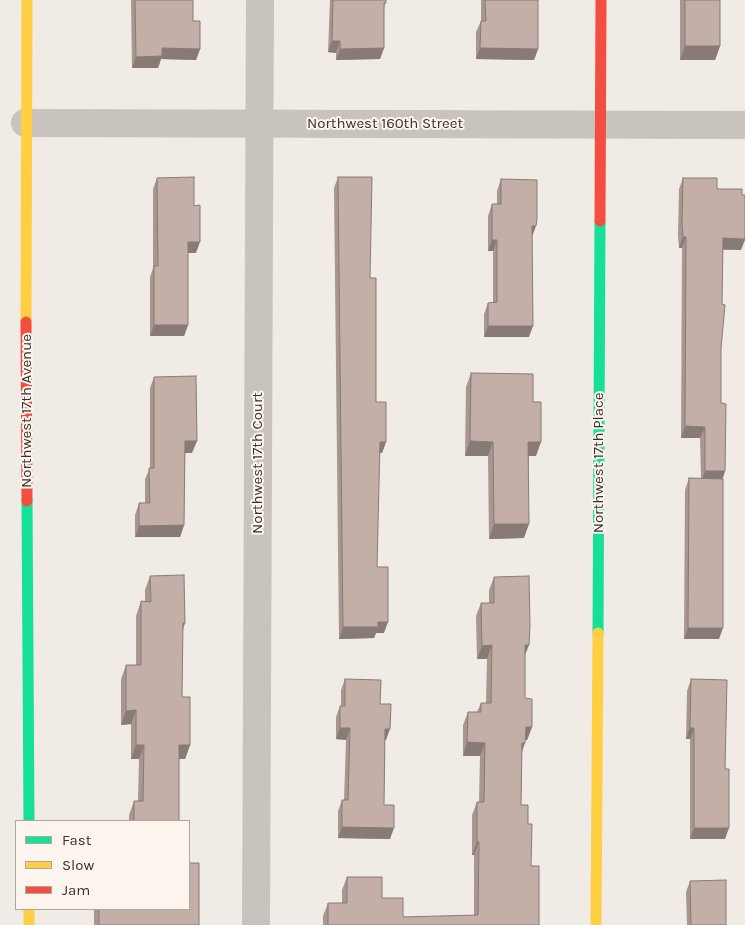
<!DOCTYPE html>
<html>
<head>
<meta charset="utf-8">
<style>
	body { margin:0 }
	#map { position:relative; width:745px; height:925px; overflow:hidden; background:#f0ebe5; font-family:Karla,sans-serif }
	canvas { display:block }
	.legend { position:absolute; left:15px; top:820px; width:175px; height:90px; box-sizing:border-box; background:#fbf5ee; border:1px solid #aea6a0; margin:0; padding:6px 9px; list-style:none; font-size:15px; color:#3b302b }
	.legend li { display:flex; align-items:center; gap:10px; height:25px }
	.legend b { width:25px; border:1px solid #aea6a0 }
</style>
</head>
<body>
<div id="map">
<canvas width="745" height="925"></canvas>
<ul class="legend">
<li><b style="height:6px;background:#16e098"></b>Fast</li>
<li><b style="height:6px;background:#ffcf43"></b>Slow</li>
<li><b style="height:6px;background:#f24e42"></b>Jam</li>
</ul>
</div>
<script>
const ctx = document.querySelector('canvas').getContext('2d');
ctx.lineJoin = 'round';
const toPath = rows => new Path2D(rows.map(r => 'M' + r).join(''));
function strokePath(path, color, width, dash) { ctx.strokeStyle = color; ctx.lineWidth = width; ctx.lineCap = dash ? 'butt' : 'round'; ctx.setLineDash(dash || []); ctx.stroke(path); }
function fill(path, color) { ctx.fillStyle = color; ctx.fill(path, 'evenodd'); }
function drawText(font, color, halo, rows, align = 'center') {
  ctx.font = font + ' Karla,sans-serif'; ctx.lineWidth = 4; ctx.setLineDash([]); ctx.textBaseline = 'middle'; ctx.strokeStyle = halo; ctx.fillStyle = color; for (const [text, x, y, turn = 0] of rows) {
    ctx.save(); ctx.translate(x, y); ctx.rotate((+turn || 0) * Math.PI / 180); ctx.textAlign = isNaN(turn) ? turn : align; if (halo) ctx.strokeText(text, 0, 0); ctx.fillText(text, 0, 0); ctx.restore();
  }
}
const street = toPath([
	[25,123,745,125],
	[256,925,260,0]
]);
const fast = toPath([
	[27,501,29,821],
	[598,633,600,221]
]);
const slow = toPath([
	[26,322,27,0],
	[29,909,29,925],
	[596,925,598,633]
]);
const jam = toPath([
	[600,221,601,0],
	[26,322,27,501]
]);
const wall = toPath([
	[131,0,193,0,193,21,200,49,196,60,161,59,158,68,132,68],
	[330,0,386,0,384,9,384,48,380,59,336,60,336,53,328,52],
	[481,0,538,0,538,49,534,60,476,59,476,32,481,21],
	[680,0,720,0,720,46,715,60,680,60],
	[338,177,370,278,376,402,386,442,382,453,379,453,377,567,384,633,376,633,374,638,339,639,334,188],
	[157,178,194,206,196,253,188,253,188,325,184,336,150,336,150,277,153,268,153,189],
	[683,178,717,189,741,250,723,250,721,348,721,403,725,471,723,479,719,639,684,639,685,490,689,478,701,478,700,438,681,438,682,248,679,248,678,235,679,189],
	[501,179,532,236,529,337,484,337,484,314,488,303,493,302,493,251,488,251,488,216,492,204,497,204,497,191],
	[471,373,533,402,536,456,529,456,524,538,489,539,488,456,465,456,466,387],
	[154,377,192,453,185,453,184,525,180,537,135,537,135,515,139,503,145,503,145,479,150,468,150,388],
	[150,576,185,623,182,631,182,697,190,745,185,759,179,759,179,821,129,821,129,815,134,801,138,801,139,759,131,759,131,724,121,725,121,679,126,665,136,665,136,616,141,601,145,602,145,590],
	[494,577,525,654,525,698,532,727,527,740,525,740,522,753,521,805,528,824,531,866,539,925,323,925,323,916,328,903,342,903,342,890,347,877,382,898,403,917,474,916,474,855,472,855,472,815,477,802,479,802,480,756,463,756,463,725,468,712,477,712,481,703,486,703,487,659,477,659,476,616,481,603,489,603,489,590],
	[345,679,380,704,386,740,385,740,384,805,390,839,338,838,338,811,342,800,344,800,346,740,336,739,336,717,340,706,341,706,341,690],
	[691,679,725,839,690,839,690,739,686,739,687,691],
	[690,881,726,925,687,925,686,892],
	[94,909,189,909,199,925,94,925]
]);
const shadedWall = toPath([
	[332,41,340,41,336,53,328,52],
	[685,46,720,46,715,60,680,60],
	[162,48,200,49,196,60,161,59,158,68,132,68,136,57],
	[384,48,380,59,336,60,340,49],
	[480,48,538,49,534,60,476,59],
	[532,226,536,226,532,237],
	[683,237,686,237,682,248,679,248],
	[723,238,745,239,745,240,741,250,719,249],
	[492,240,497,240,493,251,488,251],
	[188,242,200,242,196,253,184,253],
	[154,325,188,325,184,336,150,336],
	[488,326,533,326,529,337,484,337],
	[685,426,705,427,700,438,681,438],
	[185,441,197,441,192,453,180,453],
	[470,441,493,442,488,456,465,456],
	[380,442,386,442,382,453,376,453],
	[528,442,541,442,536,456,523,456],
	[705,471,725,471,721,482,701,482],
	[494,524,529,524,524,538,489,539],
	[184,525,180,537,135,537,139,526],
	[378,622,388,622,384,633,376,633,374,638,339,639,343,627],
	[183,623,185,623,180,637],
	[688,628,723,628,719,639,684,639],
	[492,645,487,659,477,659,482,646],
	[525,645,529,645,524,658],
	[136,710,131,724,121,725,126,711],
	[526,727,532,727,527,740,521,740],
	[340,728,350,728,346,740,336,739],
	[690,728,694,728,690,739,686,739],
	[385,729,390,729,386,740,381,740],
	[467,742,485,743,480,756,463,756],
	[522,743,525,743,520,756],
	[136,745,144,745,139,759,131,759],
	[179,745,190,745,185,759,174,759],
	[342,827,394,828,390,839,338,838],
	[694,828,729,828,725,839,690,839],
	[477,842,479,842,474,855,472,855]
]);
const building = toPath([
	[135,0,193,0,193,21,200,21,200,49,162,48,162,56,136,57,135,0],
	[333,0,386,0,386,3,384,3,384,48,340,49,340,41,332,41,333,0],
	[485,0,538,0,538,49,480,48,481,21,486,21,485,0],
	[685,0,720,0,720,46,685,46,685,0],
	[194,177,194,206,200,205,200,242,188,242,188,325,154,325,154,266,158,266,157,178,194,177],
	[338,177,372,177,370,278,376,278,376,402,386,402,386,442,380,442,377,567,388,567,388,622,378,622,378,627,343,627,338,177],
	[683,178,717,178,717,189,742,189,742,195,745,195,745,239,723,238,722,304,725,305,721,348,721,403,726,404,725,471,705,471,705,427,685,426,686,237,683,237,682,224,683,178],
	[501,179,537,180,537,219,536,226,532,226,533,326,488,326,488,303,497,302,497,240,492,240,492,204,501,204,501,179],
	[471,373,533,374,533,402,541,402,541,442,528,442,529,524,494,524,493,442,470,441,471,373],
	[196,376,197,441,185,441,184,525,139,526,139,503,150,503,149,468,154,468,154,377,196,376],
	[689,478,723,479,723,628,688,628,689,478],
	[184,575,185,623,183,623,182,697,190,697,190,745,179,745,179,821,134,821,134,801,143,801,144,745,136,745,136,710,126,711,126,665,141,665,141,601,151,602,150,576,184,575],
	[529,576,530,625,529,645,525,645,525,698,532,699,532,727,526,727,525,743,522,743,521,805,528,805,528,824,532,824,531,866,539,866,539,925,328,925,328,903,347,903,347,877,382,877,382,898,403,898,403,917,478,915,479,842,477,842,477,802,484,802,485,743,467,742,468,712,481,712,481,703,491,703,492,645,482,646,481,603,494,603,494,577,529,576],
	[345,679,381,680,380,704,391,704,390,729,385,729,384,805,394,805,394,828,342,827,342,800,348,800,350,728,340,728,340,706,345,706,345,679],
	[691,679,727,680,725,769,729,769,729,828,694,828,694,728,690,728,691,679],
	[189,863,199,863,199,925,99,925,99,909,189,909,189,863],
	[726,880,726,925,691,925,690,881,726,880]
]);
const streetNames = [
	["Northwest 160th Street",385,124],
	["Northwest 17th Avenue",27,411,-90],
	["Northwest 17th Court",258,463,-90],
	["Northwest 17th Place",599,463,-90]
];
strokePath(street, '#c9c3be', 28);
strokePath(fast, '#16e098', 11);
strokePath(slow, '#ffcf43', 11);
strokePath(jam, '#f24e42', 11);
fill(wall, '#a89690');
fill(shadedWall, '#887a75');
fill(building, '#c3afa7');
strokePath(building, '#887a75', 1);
drawText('15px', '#3b302b', '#fbf5ee', streetNames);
</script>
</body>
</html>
